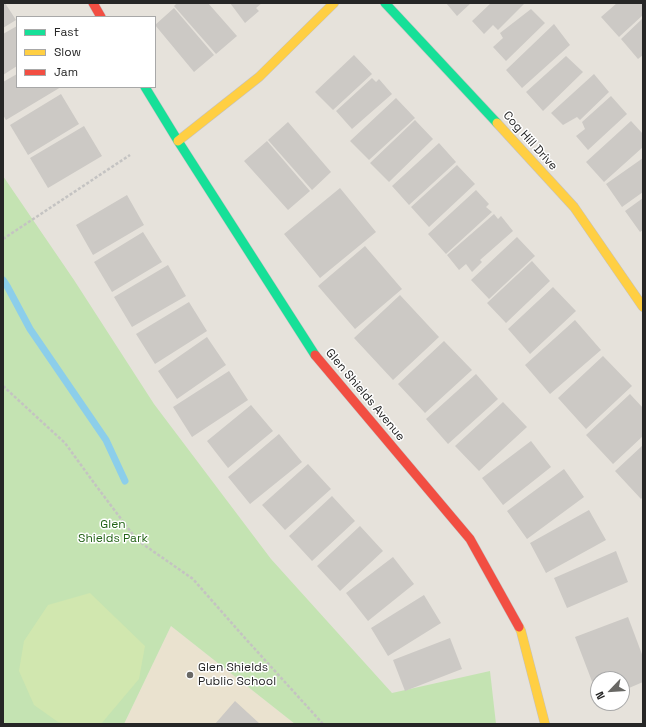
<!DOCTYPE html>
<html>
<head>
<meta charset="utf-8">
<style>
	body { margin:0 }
	#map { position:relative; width:646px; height:727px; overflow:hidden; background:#e6e2db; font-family:"Space Grotesk",sans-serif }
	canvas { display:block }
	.frame { position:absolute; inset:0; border:4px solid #262626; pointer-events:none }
	.legend { position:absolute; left:16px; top:16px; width:140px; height:72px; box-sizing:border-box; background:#fff; border:1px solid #a8a8a8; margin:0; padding:5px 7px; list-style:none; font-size:12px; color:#262626 }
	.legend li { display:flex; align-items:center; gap:8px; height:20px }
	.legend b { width:20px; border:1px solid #a8a8a8 }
	.north { position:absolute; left:590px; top:671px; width:40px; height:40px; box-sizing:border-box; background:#fff; border:1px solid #a8a8a8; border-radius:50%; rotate:245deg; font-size:11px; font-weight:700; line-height:16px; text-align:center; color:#262626 }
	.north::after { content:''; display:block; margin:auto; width:14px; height:18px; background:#696865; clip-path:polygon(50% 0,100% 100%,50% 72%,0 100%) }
</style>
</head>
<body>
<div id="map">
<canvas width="646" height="727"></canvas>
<div class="frame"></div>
<ul class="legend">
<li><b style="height:5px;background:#16e098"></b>Fast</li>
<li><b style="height:5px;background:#ffcf43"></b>Slow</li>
<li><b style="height:5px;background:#f24e42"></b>Jam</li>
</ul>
<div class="north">N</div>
</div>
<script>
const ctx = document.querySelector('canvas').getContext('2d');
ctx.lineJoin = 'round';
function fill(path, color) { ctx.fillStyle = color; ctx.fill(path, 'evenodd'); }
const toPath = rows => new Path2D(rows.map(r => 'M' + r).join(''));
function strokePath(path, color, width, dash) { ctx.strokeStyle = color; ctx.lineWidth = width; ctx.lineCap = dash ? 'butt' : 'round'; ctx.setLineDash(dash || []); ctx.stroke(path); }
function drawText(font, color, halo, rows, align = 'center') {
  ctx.font = font + ' "Space Grotesk",sans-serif'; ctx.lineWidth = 3; ctx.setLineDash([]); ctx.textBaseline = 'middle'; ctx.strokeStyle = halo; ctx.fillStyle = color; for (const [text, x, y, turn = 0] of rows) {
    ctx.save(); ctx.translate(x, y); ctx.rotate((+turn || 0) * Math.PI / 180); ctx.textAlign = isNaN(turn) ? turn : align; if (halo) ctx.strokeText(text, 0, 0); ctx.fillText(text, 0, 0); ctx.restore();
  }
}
const education = toPath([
	[171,626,295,724,124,724]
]);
const green = toPath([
	[3,176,74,280,154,404,271,559,392,693,490,671,496,724,295,724,171,626,124,724,3,724]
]);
const pitch = toPath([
	[90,593,145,646,139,679,101,724,69,724,58,722,34,705,19,671,24,641,48,605]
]);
const stream = toPath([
	[3,280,7,286,30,329,106,440,125,481]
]);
const building = toPath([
	[3,3,5,3,16,20,3,28],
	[177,3,208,3,237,36,216,54,174,6],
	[230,3,262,3,256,8,259,11,245,23],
	[446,3,471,3,457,16],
	[491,3,525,3,498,30,493,25,484,34,472,21],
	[617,3,643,3,643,15,619,37,601,17],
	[174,8,214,55,194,72,155,25],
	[531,9,545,23,506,61,493,47,503,38,500,33],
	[643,18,643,55,638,59,621,39],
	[554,24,570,45,522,88,506,70],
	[17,26,17,66,3,75,3,34],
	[354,55,372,74,333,110,315,92],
	[566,56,583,72,543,111,526,92],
	[17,74,17,87,61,87,6,120,3,115,3,82],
	[594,74,609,92,580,120,577,117,563,125,551,113],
	[372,78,376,82,379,79,392,94,352,129,336,111],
	[61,94,79,124,28,155,10,125],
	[611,96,627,114,588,150,576,136,585,129,582,122],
	[396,98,415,118,369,160,350,141],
	[415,120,433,139,389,182,370,163],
	[631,121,643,134,643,147,604,182,586,162],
	[288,122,331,172,312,190,268,140],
	[84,126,102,156,48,188,30,158],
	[267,141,310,191,288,210,244,161],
	[439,143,456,162,409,205,392,186],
	[643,158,643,192,622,207,606,184],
	[457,165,475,184,429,227,411,207],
	[340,188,376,232,320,278,284,234],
	[476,190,489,204,486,207,492,212,446,254,428,234],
	[127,195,144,225,93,255,76,225],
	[643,198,643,230,640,232,625,211],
	[494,214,498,219,501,216,513,231,480,260,482,262,472,272,466,264,459,270,447,255],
	[143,232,162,262,112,292,94,262],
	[517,237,535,256,489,299,471,280],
	[365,246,402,289,355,329,318,286],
	[532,261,550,281,506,323,487,303],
	[168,265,186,296,132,327,114,297],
	[553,287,576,311,530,354,508,329],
	[400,295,439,337,393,380,354,338],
	[189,302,207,331,155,364,136,334],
	[575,320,601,350,550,394,525,365],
	[207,337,226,365,177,399,158,371],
	[444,341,472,370,425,413,398,384],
	[603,356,632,386,586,429,558,398],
	[229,371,248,400,192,437,173,407],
	[476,374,498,399,448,444,426,419],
	[630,394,643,408,643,436,613,464,586,435],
	[503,402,527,427,479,471,455,446],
	[251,405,273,431,228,468,207,441],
	[279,434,302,462,250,504,228,477],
	[531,441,551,467,503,505,482,478],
	[643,445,643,497,641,499,615,471],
	[308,464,331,489,285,530,262,505],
	[564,469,584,497,527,539,507,511],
	[332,496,355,521,312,561,289,536],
	[589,510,606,540,546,573,530,543],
	[360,526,383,551,340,591,317,566],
	[616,551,628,582,567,608,554,578],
	[393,557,414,584,368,621,346,593],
	[424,595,441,623,388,656,371,628],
	[628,617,643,657,643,682,622,691,622,679,598,679,598,697,575,637],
	[450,638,462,669,405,691,393,660],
	[235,701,260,724,215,724]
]);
const path = toPath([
	[3,239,130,155],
	[3,386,65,443,97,487,137,540,193,579,244,637,323,724]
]);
const fast = toPath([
	[385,3,497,123],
	[145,87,178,141,315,355]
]);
const slow = toPath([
	[497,123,574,207,643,307],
	[178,141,259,77,334,3],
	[519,627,521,631,545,724]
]);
const jam = toPath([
	[93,3,101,17],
	[315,355,470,539,519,627]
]);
const markers = [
	[190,675,4,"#696865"]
];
const streetNames = [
	["Cog Hill Drive",530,141,48],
	["Glen Shields Avenue",365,395,50]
];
const parkNames = [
	["Glen",113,525],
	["Shields Park",113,539]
];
const poiNames = [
	["Glen Shields",198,668],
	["Public School",198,682]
];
fill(education, '#eae2cf');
fill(green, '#c4e3b2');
fill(pitch, '#d1e7af');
strokePath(stream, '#8cceea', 7);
fill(building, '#ccc9c5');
strokePath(fast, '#c3c1c1', 10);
strokePath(slow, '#c3c1c1', 10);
strokePath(jam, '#c3c1c1', 10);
strokePath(path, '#c4c3c2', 2.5, [3, 2]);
strokePath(fast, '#16e098', 9);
strokePath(slow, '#ffcf43', 9);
strokePath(jam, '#f24e42', 9);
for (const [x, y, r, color] of markers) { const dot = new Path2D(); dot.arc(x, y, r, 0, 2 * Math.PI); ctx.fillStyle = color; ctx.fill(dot); strokePath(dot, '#fff', 1.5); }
drawText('12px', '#262626', '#fff', streetNames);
drawText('12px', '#236317', '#fff', parkNames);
drawText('12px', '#262626', '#fff', poiNames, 'left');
</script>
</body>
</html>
